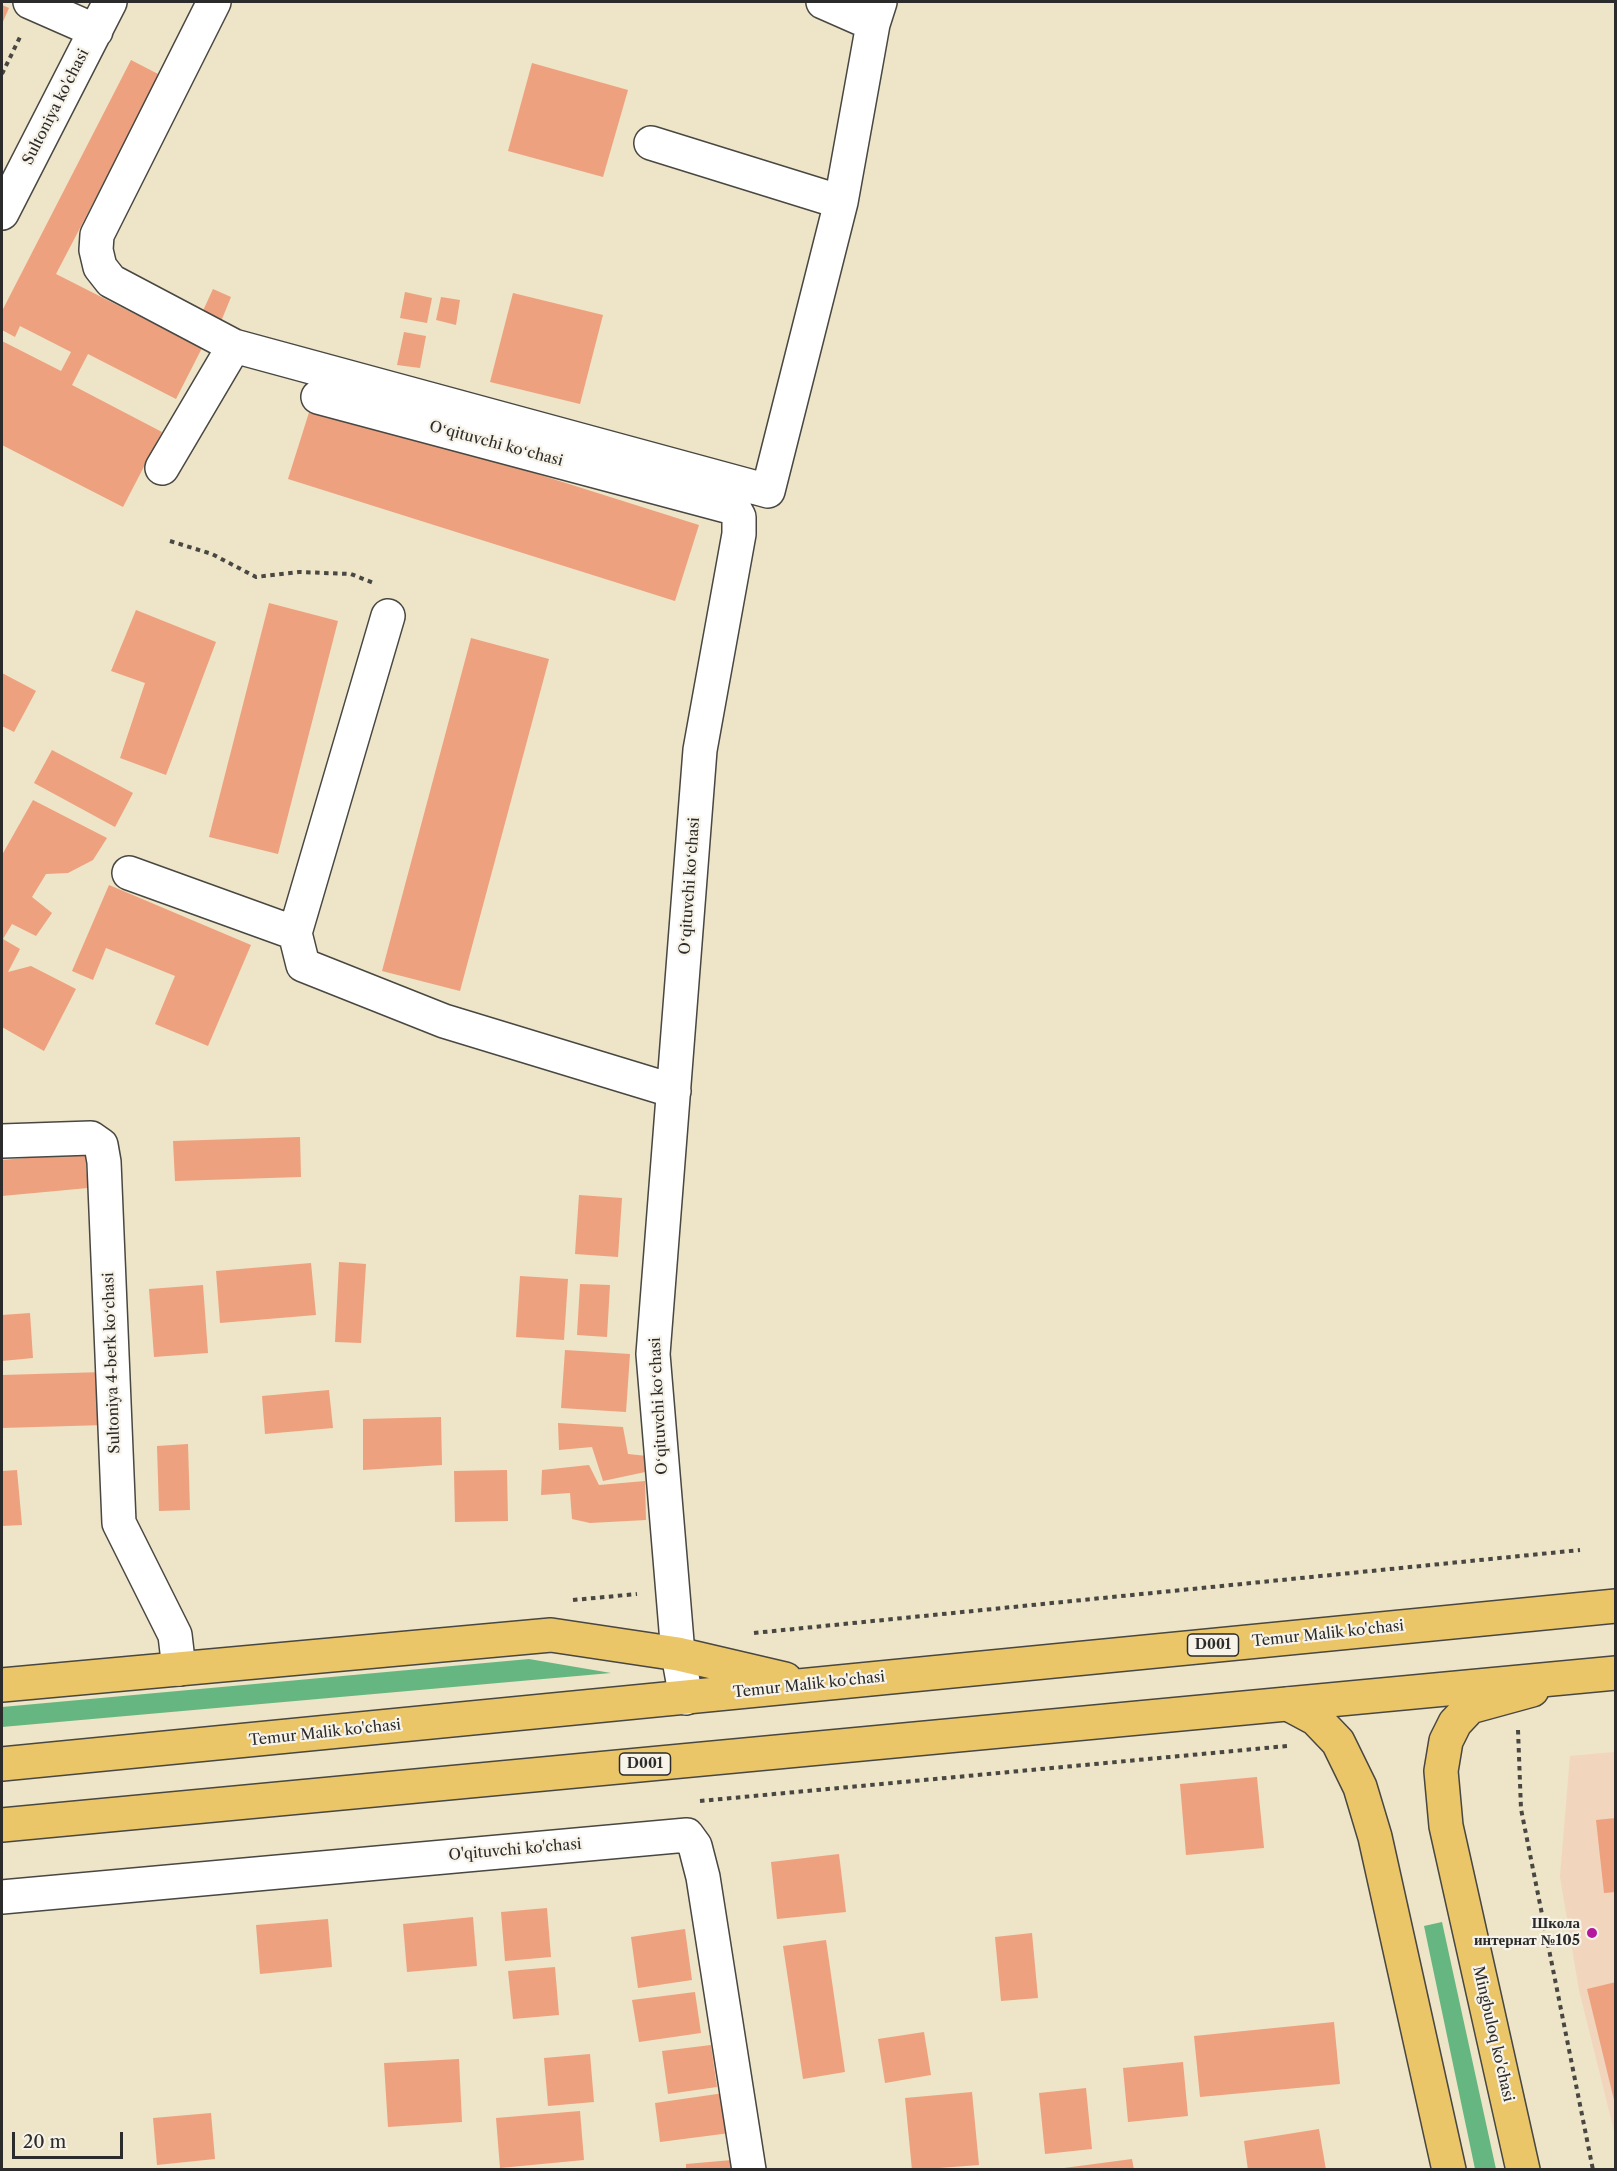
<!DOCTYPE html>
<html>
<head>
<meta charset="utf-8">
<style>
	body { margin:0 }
	#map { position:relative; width:1617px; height:2171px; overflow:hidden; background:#eee4c7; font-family:"Libre Caslon Text",serif }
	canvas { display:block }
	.frame { position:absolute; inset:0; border:3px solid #2b2b2b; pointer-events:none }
	.scale { position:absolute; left:12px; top:2132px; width:111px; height:27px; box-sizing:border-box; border:3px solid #2b2b2b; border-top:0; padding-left:8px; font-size:18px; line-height:21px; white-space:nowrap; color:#2b2b2b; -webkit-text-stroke:4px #f7f3e8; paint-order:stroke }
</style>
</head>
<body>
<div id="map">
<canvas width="1617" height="2171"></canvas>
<div class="frame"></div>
<div class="scale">20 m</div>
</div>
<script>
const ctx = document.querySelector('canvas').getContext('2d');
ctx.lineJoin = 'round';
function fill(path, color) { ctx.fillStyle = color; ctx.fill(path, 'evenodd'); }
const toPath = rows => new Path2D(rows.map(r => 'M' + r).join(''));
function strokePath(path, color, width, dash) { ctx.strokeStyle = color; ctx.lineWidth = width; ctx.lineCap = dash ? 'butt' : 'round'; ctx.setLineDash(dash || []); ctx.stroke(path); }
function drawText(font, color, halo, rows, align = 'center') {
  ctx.font = font + ' "Libre Caslon Text",serif'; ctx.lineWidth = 4.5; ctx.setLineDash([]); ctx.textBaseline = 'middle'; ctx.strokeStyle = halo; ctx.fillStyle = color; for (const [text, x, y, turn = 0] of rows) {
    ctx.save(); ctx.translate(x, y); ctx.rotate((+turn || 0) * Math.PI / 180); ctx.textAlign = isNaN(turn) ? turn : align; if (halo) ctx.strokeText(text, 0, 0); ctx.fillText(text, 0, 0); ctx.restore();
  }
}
const built = toPath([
	[1615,1752,1615,2135,1579,1990,1560,1877,1570,1756]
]);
const forest = toPath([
	[529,1659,611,1673,2,1727,2,1707],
	[1442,1922,1496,2169,1475,2169,1424,1926]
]);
const building = toPath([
	[2,5,9,8,2,24],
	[131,60,160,75,56,274,202,348,176,399,88,354,72,385,162,432,123,507,2,445,2,341,61,371,71,352,20,326,15,337,2,330,2,311],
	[532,63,628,90,603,177,508,151],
	[213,289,231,297,220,324,201,315],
	[405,292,432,298,427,323,400,318],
	[513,293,603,315,580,404,490,382],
	[441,297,460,300,456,325,436,320],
	[404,332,426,336,420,368,397,365],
	[312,403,699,525,675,601,288,479],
	[269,603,338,621,278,854,209,837],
	[136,610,216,642,166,775,120,758,145,683,111,671],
	[471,638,549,659,460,991,382,971],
	[2,673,36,691,14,732,2,726],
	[52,750,133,793,115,827,34,783],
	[33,800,107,838,93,860,68,873,46,874,32,897,52,913,36,936,12,924,3,939,20,949,8,972,31,966,76,989,44,1051,2,1027,2,855],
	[109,885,251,945,208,1046,155,1024,175,976,106,948,93,980,72,971],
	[300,1137,301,1177,175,1181,173,1141],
	[85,1153,88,1188,2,1196,2,1160],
	[579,1195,622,1198,618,1257,575,1254],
	[339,1262,366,1264,361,1343,335,1342],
	[311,1263,316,1315,220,1323,216,1271],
	[520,1276,568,1279,564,1340,516,1337],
	[580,1284,610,1285,607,1337,577,1335],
	[203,1285,208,1353,154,1357,149,1289],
	[30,1313,33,1358,2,1361,2,1315],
	[565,1350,630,1354,626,1412,561,1408],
	[104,1372,105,1425,2,1428,2,1375],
	[329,1390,333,1428,265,1434,262,1396],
	[441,1417,442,1465,363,1470,363,1419],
	[558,1423,623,1427,628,1454,647,1456,650,1471,603,1481,592,1447,559,1450],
	[188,1444,190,1510,159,1511,157,1446],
	[589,1465,599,1485,645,1481,646,1520,590,1523,572,1519,570,1493,541,1495,542,1470],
	[17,1470,22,1525,2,1526,2,1471],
	[507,1470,508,1521,455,1522,454,1471],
	[1257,1777,1264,1848,1186,1855,1180,1784],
	[1616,1818,1616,1892,1604,1893,1596,1820],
	[839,1854,846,1912,777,1919,771,1862],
	[547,1908,551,1957,505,1961,501,1912],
	[473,1917,477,1966,407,1972,403,1924],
	[328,1919,332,1967,260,1974,256,1925],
	[685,1929,692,1980,638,1988,631,1937],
	[1032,1933,1038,1998,1001,2001,995,1937],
	[826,1940,845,2072,803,2079,783,1946],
	[555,1967,559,2015,513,2019,508,1971],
	[1616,1982,1616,2104,1615,2104,1587,1989],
	[695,1992,701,2033,639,2042,632,2000],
	[1334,2022,1340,2084,1200,2097,1194,2036],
	[924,2032,931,2075,885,2083,878,2039],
	[711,2045,717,2087,668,2094,662,2051],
	[590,2054,594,2102,548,2106,544,2058],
	[459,2059,462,2122,388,2127,384,2063],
	[1183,2062,1188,2116,1128,2122,1123,2068],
	[1086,2088,1092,2149,1045,2154,1039,2093],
	[972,2092,979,2165,912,2170,905,2098],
	[724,2093,730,2133,660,2142,655,2103],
	[580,2111,584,2160,500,2168,496,2118],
	[211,2113,215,2159,157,2165,153,2118],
	[1319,2129,1326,2170,1248,2170,1244,2141],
	[1132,2159,1134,2170,1064,2170,1064,2168],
	[732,2160,733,2170,686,2170,686,2164]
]);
const path = toPath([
	[2,74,20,37],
	[170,541,212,554,256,577,299,572,351,574,376,584],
	[573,1600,637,1594],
	[754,1633,1580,1550],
	[1518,1730,1521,1809,1593,2170],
	[700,1801,1287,1746]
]);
const minor = toPath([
	[30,2,96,31],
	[214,2,97,235,96,250,100,267,111,281,234,346,768,491,841,202,873,24,880,2],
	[823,2,873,24],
	[651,143,841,202],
	[2,213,110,2],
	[318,397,734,508,739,517,739,534,700,750,653,1354,678,1654,686,1698],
	[162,468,234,346],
	[388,616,295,933,303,965,444,1021,674,1091],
	[129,873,295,933],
	[2,1141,91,1138,101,1145,104,1162,119,1523,175,1635,179,1669],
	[2,1897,687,1835,695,1846,703,1877,749,2170]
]);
const major = toPath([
	[1288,1704,1316,1719,1338,1742,1360,1787,1375,1837,1449,2170],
	[1523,2170,1446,1826,1441,1771,1446,1741,1455,1723,1470,1707,1532,1690]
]);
const highway = toPath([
	[2,1685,551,1635,678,1654,785,1679],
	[2,1764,1616,1606],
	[2,1825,1616,1673]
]);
const markers = [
	[1592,1933,6,"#b5179e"]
];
const shields = [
	[1213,1645,51],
	[645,1764,51]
];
const shieldNames = [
	["D001",1213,1645],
	["D001",645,1764]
];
const streetNames = [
	["Sultoniya ko'chasi",56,107,-63],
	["Oʻqituvchi koʻchasi",496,444,15],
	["Oʻqituvchi koʻchasi",690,886,-86],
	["Sultoniya 4-berk koʻchasi",112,1363,-92],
	["Oʻqituvchi koʻchasi",659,1406,-93],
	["Temur Malik ko'chasi",1328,1634,-6],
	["Temur Malik ko'chasi",809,1685,-6],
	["Temur Malik ko'chasi",325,1733,-6],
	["O'qituvchi ko'chasi",515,1850,-5],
	["Mingbuloq ko'chasi",1493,2034,77]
];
const poiNames = [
	["Школа",1580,1924],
	["интернат №105",1580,1941]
];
fill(built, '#f1d5bd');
fill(forest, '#66b681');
fill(building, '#eea17e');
strokePath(minor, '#484742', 36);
strokePath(major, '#484742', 36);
strokePath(highway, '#484742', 36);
strokePath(path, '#484742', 4, [4.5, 4.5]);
strokePath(minor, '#fff', 33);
strokePath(major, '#ebc669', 33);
strokePath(highway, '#ebc669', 33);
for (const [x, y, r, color] of markers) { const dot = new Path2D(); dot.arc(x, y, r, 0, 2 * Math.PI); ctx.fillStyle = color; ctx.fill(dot); strokePath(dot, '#f7f3e8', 2); }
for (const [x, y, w] of shields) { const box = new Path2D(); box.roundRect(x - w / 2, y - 11, w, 22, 4.5); ctx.fillStyle = '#f7f3e8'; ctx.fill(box); strokePath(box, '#2b2b2b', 1.5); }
drawText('bold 14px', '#2b2b2b', null, shieldNames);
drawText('15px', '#2b2b2b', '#f7f3e8', streetNames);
drawText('bold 15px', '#2b2b2b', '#f7f3e8', poiNames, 'right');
</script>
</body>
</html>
